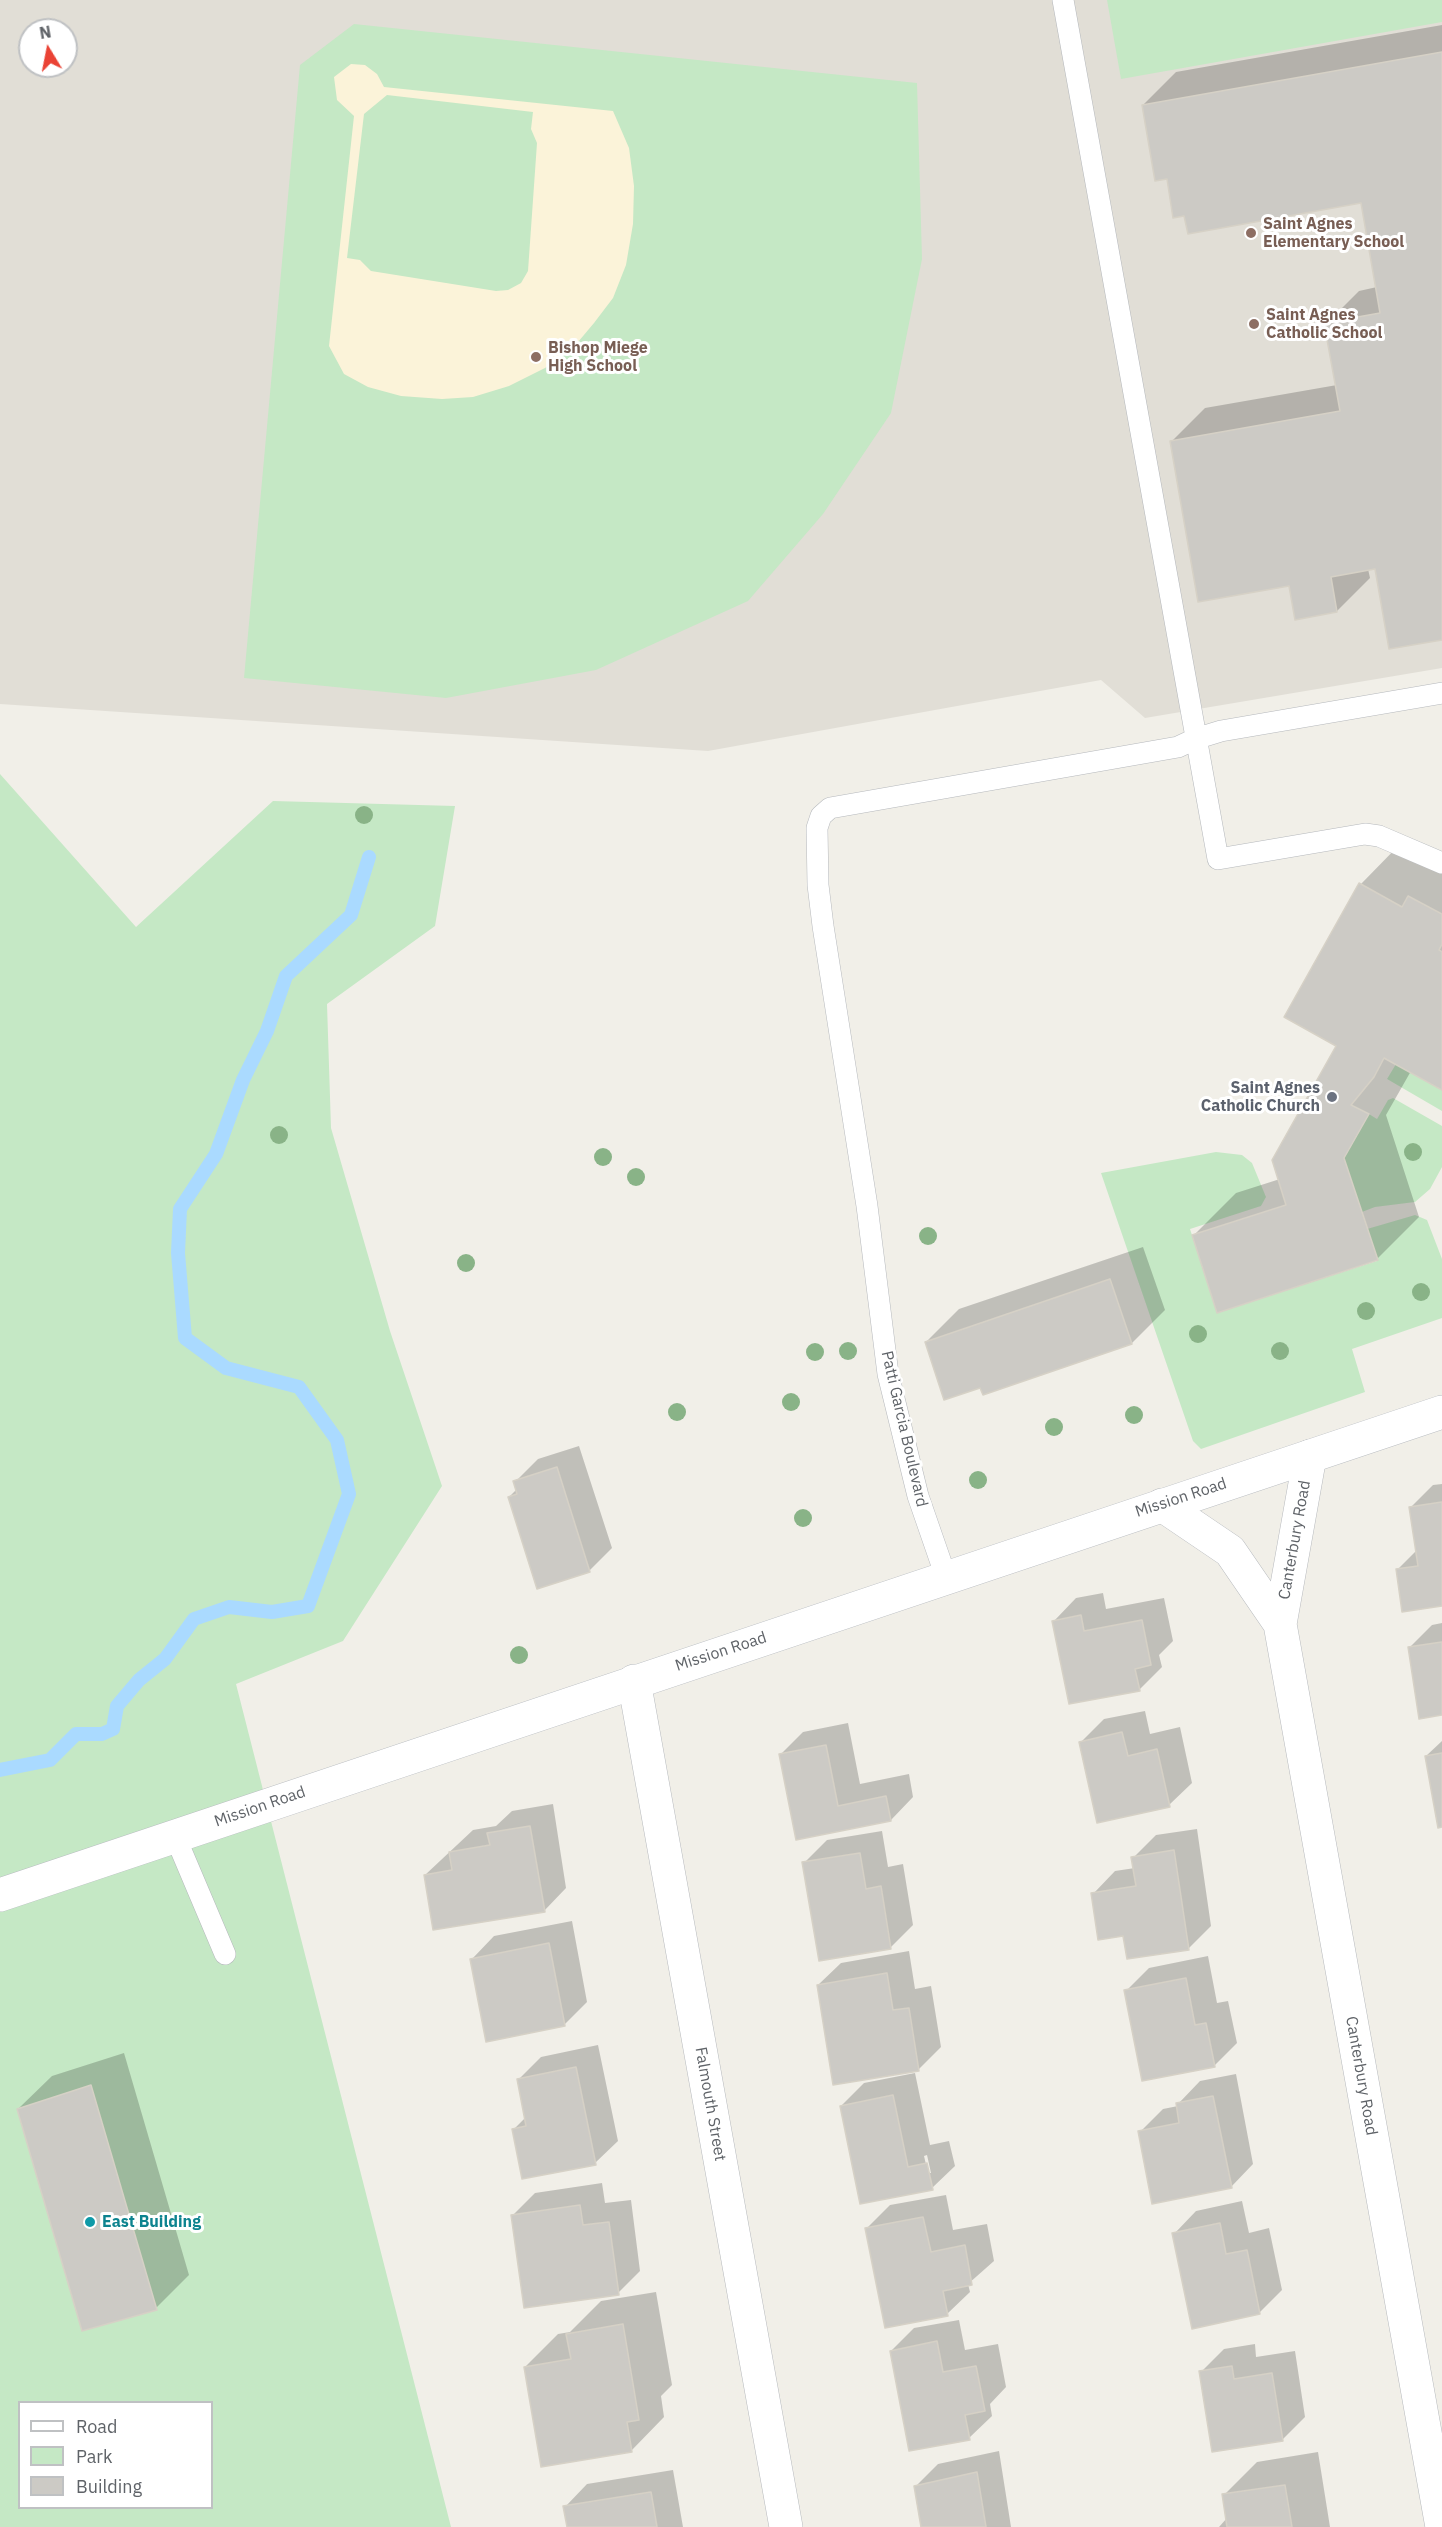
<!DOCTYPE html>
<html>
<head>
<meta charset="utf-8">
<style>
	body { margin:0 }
	#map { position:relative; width:1442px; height:2527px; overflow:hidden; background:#f1efe8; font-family:"IBM Plex Sans",sans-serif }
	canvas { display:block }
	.legend { position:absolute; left:18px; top:2401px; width:195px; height:108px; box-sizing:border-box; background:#fff; border:2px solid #bfc1c3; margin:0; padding:8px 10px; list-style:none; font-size:18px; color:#5f6368 }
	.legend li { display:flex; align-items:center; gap:12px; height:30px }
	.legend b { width:30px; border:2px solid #bfc1c3 }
	.north { position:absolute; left:18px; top:18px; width:60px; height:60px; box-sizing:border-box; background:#fff; border:2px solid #bfc1c3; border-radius:50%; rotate:350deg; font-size:16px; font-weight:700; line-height:24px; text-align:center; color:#5f6368 }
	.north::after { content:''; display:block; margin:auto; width:21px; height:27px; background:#ea4335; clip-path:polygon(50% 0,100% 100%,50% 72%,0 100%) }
</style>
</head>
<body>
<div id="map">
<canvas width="1442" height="2527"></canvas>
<ul class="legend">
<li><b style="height:8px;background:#fff"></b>Road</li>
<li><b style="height:16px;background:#c5e8c5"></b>Park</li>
<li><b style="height:16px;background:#cccac5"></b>Building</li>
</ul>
<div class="north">N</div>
</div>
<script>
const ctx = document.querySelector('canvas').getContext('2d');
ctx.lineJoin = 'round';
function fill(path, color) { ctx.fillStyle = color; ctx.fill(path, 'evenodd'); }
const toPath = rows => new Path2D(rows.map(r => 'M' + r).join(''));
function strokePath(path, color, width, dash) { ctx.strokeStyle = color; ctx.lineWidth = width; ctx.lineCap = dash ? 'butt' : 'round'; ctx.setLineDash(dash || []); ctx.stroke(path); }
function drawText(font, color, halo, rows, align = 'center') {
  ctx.font = font + ' "IBM Plex Sans",sans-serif'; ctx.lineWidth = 6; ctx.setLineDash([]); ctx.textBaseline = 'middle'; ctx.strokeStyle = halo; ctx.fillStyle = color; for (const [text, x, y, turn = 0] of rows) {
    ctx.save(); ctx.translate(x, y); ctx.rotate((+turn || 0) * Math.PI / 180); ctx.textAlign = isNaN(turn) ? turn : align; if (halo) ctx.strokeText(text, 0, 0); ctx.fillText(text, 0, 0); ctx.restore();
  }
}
const education = toPath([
	[0,0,1442,0,1442,668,1145,718,1101,680,708,751,0,704],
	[30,30,66,30,66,66,30,66]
]);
const green = toPath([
	[1107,0,1442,0,1442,22,1121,79],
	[354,24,917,83,922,259,891,413,823,514,748,601,596,670,446,698,244,678,300,65],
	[0,774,136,927,273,801,455,806,435,926,327,1004,331,1128,390,1331,442,1486,343,1641,236,1684,451,2527,0,2527],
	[20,2402,212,2402,212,2508,20,2508],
	[1396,1064,1442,1090,1442,1111,1387,1079],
	[1393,1098,1442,1126,1442,1167,1430,1189,1415,1202,1375,1207,1362,1212,1344,1158,1369,1114,1377,1119,1388,1100],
	[1216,1152,1242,1155,1252,1163,1266,1197,1261,1206,1190,1229,1217,1312,1377,1261,1367,1229,1415,1215,1427,1220,1442,1259,1442,1318,1352,1349,1365,1392,1201,1449,1193,1441,1101,1173]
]);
const sand = toPath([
	[351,64,365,65,377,74,384,87,613,111,629,148,634,186,633,224,626,265,613,298,594,323,573,348,545,368,509,386,473,397,442,399,401,396,368,387,344,374,329,346,354,116,337,100,334,77],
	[387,95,533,112,531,129,537,143,528,271,521,283,508,290,496,291,371,271,360,260,347,258,364,114]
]);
const shadow = toPath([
	[1442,25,1442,638,1376,567,1368,569,1370,578,1337,611,1290,584,1171,442,1205,408,1337,385,1326,324,1359,291,1377,287,1362,202,1186,214,1168,177,1143,105,1176,72],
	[1403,841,1442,863,1442,1088,1411,1071,1386,1115,1419,1217,1377,1259,1194,1235,1236,1193,1280,1179,1338,1045,1286,1017,1361,884],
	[1143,1247,1165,1310,1132,1343,981,1386,926,1342,959,1309],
	[579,1446,612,1548,589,1571,509,1497,517,1489,515,1482,538,1459],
	[1442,1484,1442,1604,1397,1570,1417,1550,1410,1508,1433,1485],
	[1103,1593,1106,1609,1164,1598,1173,1641,1159,1655,1162,1667,1139,1690,1054,1621,1076,1598],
	[1442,1623,1442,1714,1410,1647,1432,1625],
	[1145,1711,1150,1734,1180,1727,1192,1783,1169,1805,1081,1742,1104,1719],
	[848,1723,860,1784,909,1774,913,1797,891,1820,797,1839,781,1754,803,1732],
	[1442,1741,1442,1825,1426,1756],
	[553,1804,566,1888,544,1911,425,1875,473,1830,496,1826,512,1811],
	[1197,1829,1211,1926,1189,1948,1128,1958,1124,1934,1093,1894,1115,1871,1135,1868,1133,1858,1156,1835],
	[882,1831,888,1867,903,1864,913,1925,890,1948,804,1863,827,1840],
	[572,1921,587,2002,564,2025,472,1959,494,1936],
	[909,1951,915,1989,931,1986,941,2047,918,2070,818,1985,841,1963],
	[1208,1956,1217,2003,1228,2001,1237,2043,1214,2066,1126,1991,1149,1968],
	[598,2045,618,2141,595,2163,514,2129,526,2117,518,2080,541,2057],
	[124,2053,189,2275,156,2308,18,2109,52,2076],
	[915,2073,930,2145,949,2141,955,2166,932,2188,861,2202,841,2106,864,2083],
	[927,2155,931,2173,928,2173,924,2156],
	[1236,2074,1253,2164,1231,2187,1140,2132,1163,2109,1178,2106,1178,2104,1200,2081],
	[602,2183,605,2203,631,2200,640,2271,618,2293,513,2215,535,2193],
	[946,2195,953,2230,987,2224,994,2261,968,2284,970,2292,947,2314,867,2228,890,2205],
	[1242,2201,1249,2233,1269,2228,1282,2290,1259,2313,1174,2234,1196,2211],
	[656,2292,672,2385,661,2396,664,2417,631,2451,525,2367,558,2334,570,2332,601,2301],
	[959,2320,965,2350,998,2344,1006,2387,990,2404,992,2416,969,2438,891,2351,914,2328],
	[1255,2344,1256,2357,1295,2351,1305,2417,1282,2440,1201,2372,1224,2349],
	[999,2451,1011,2527,922,2527,916,2486,938,2464],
	[1318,2452,1330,2527,1219,2527,1227,2518,1224,2495,1257,2462],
	[673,2470,683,2527,568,2527,565,2507,587,2484]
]);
const stream = toPath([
	[0,1770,50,1760,76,1734,102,1734,113,1729,117,1706,139,1680,165,1659,194,1619,229,1607,272,1612,308,1606,349,1494,337,1440,299,1387,226,1368,185,1338,178,1253,180,1209,216,1154,243,1080,267,1031,286,976,351,915,369,857]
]);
const building = toPath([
	[1442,52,1442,640,1389,649,1375,569,1331,577,1337,612,1295,620,1289,586,1198,602,1170,441,1340,411,1324,323,1380,313,1361,203,1188,234,1184,216,1173,218,1167,179,1155,181,1142,105,1442,52],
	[1359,883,1402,907,1408,896,1442,914,1442,944,1439,950,1442,952,1442,1090,1384,1058,1374,1077,1351,1105,1369,1114,1344,1158,1378,1260,1217,1313,1192,1235,1286,1205,1272,1160,1336,1046,1284,1017,1359,883],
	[1110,1279,1132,1344,983,1395,980,1388,944,1400,925,1342,1110,1279],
	[557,1467,590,1572,537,1589,508,1497,517,1494,513,1481,557,1467],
	[1442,1502,1442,1606,1402,1612,1396,1569,1418,1566,1409,1507,1442,1502],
	[1081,1615,1084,1631,1142,1620,1151,1665,1135,1669,1140,1691,1069,1704,1052,1621,1081,1615],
	[1442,1642,1442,1715,1419,1719,1408,1647,1442,1642],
	[1122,1732,1128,1756,1157,1749,1170,1807,1097,1823,1079,1742,1122,1732],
	[826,1745,838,1806,886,1796,891,1821,796,1840,779,1754,826,1745],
	[1442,1753,1442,1827,1438,1828,1425,1756,1442,1753],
	[530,1826,545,1912,433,1930,424,1875,452,1870,449,1852,490,1845,487,1833,530,1826],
	[1174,1850,1189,1950,1127,1959,1123,1936,1098,1940,1091,1893,1136,1886,1131,1857,1174,1850],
	[860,1853,866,1889,881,1886,891,1949,819,1961,802,1862,860,1853],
	[549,1943,565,2026,486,2042,470,1959,549,1943],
	[887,1973,893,2010,909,2008,919,2071,833,2085,817,1985,887,1973],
	[1186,1978,1195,2025,1206,2023,1215,2067,1142,2081,1124,1990,1186,1978],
	[576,2067,596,2165,522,2179,512,2129,526,2126,517,2079,576,2067],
	[91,2085,157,2310,82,2331,17,2109,91,2085],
	[893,2095,908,2167,927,2163,933,2190,860,2204,840,2106,893,2095],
	[1213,2096,1232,2188,1152,2204,1138,2131,1179,2123,1176,2103,1213,2096],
	[580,2205,583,2225,609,2222,619,2295,524,2308,511,2215,580,2205],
	[923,2217,931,2252,965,2245,972,2285,943,2291,948,2316,885,2328,865,2228,923,2217],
	[1220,2223,1226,2254,1247,2250,1260,2314,1192,2329,1172,2233,1220,2223],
	[623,2324,639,2420,627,2422,632,2452,541,2467,524,2367,571,2359,566,2334,623,2324],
	[937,2341,943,2372,976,2366,985,2411,965,2415,970,2440,909,2451,890,2351,937,2341],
	[1232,2366,1234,2379,1272,2373,1283,2441,1212,2452,1199,2371,1232,2366],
	[977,2472,986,2527,921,2527,914,2486,977,2472],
	[1285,2485,1292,2527,1227,2527,1222,2494,1285,2485],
	[651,2492,657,2527,567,2527,563,2506,651,2492]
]);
const lane = toPath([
	[1063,0,1218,859,1365,834,1379,836,1442,863],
	[946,1577,918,1496,888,1374,867,1206,823,926,818,885,817,828,821,816,830,808,1178,747,1195,739,1221,731,1442,693],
	[175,1836,225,1954]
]);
const street = toPath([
	[1310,1456,1280,1624,1442,2527],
	[1162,1505,1230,1551,1280,1624],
	[634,1681,786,2527]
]);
const secondary = toPath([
	[0,1895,1442,1412]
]);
const trees = [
	[364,815],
	[279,1135],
	[1413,1152],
	[603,1157],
	[636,1177],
	[928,1236],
	[466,1263],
	[1421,1292],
	[1366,1311],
	[1198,1334],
	[848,1351],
	[1280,1351],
	[815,1352],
	[791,1402],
	[677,1412],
	[1134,1415],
	[1054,1427],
	[978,1480],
	[803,1518],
	[519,1655]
];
const markers = [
	[1251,233,6,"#8d6e63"],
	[1254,324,6,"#8d6e63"],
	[536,357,6,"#8d6e63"],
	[1332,1097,6,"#6b7280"],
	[90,2222,6,"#0f9aa8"]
];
const educationNames = [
	["Saint Agnes",1263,224],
	["Elementary School",1263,242],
	["Saint Agnes",1266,315],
	["Catholic School",1266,333],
	["Bishop Miege",548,348],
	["High School",548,366]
];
const worshipNames = [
	["Saint Agnes",1320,1088],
	["Catholic Church",1320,1106]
];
const streetNames = [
	["Patti Garcia Boulevard",904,1429,77],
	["Mission Road",1181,1498,-18],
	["Canterbury Road",1295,1540,-80],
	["Mission Road",721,1652,-18],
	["Mission Road",260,1807,-19],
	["Canterbury Road",1361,2076,80],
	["Falmouth Street",710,2104,80]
];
const cultureNames = [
	["East Building",102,2222]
];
fill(education, '#e1ded6');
fill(green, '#c5e8c5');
fill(sand, '#fbf3d9');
fill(shadow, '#0003');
strokePath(stream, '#aadaff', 14);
fill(building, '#cccac5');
strokePath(building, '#d6d1c6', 1.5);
strokePath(lane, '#b5b8bc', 22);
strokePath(street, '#b5b8bc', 34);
strokePath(secondary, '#b6babf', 34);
strokePath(lane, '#fff', 21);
strokePath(street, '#fff', 33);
strokePath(secondary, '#fff', 33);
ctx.fillStyle = '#89b387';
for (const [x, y] of trees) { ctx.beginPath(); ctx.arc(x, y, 9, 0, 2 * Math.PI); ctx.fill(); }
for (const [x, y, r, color] of markers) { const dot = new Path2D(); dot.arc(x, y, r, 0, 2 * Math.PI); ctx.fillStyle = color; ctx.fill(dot); strokePath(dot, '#fff', 2); }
drawText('bold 16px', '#785e54', '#fff', educationNames, 'left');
drawText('bold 16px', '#5b616d', '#fff', worshipNames, 'right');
drawText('16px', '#5f6368', '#fff', streetNames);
drawText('bold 16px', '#0d838f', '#fff', cultureNames, 'left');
</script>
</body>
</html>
